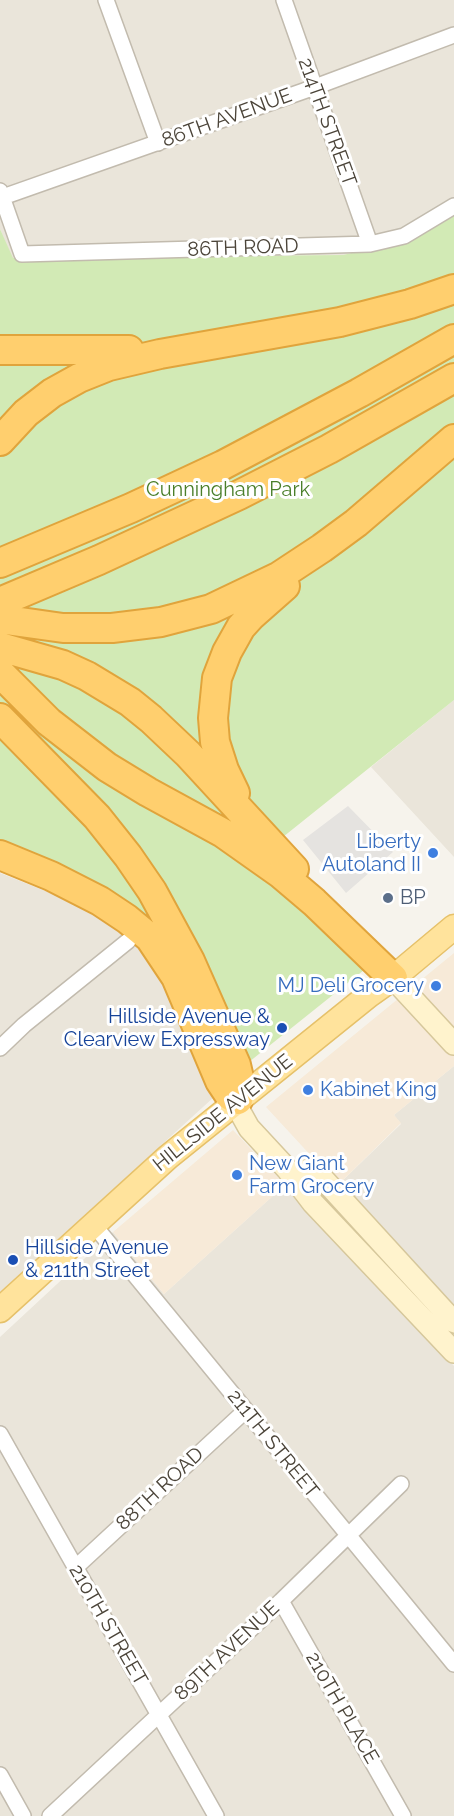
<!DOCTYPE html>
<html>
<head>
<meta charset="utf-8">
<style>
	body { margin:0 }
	canvas { display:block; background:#f6f3ec }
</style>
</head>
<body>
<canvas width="454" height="1816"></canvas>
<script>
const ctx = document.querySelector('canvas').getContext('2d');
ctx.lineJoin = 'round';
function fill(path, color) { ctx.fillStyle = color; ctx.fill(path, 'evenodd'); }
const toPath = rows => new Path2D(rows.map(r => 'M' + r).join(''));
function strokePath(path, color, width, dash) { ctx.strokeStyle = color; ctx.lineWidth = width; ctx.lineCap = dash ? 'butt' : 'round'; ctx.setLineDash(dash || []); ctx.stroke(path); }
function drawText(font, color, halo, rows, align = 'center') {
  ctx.font = font + ' Raleway,sans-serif'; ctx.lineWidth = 6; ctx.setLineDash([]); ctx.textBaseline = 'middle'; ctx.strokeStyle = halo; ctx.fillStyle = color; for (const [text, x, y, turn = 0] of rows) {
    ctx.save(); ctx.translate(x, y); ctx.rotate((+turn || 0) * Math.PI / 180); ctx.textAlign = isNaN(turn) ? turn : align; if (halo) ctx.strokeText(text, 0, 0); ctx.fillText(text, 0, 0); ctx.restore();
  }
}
const residential = toPath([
	[0,0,454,0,454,215,413,238,343,255,12,258,0,229],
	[454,700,454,857,371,767],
	[0,873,121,921,145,941,214,1097,0,1292],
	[454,1066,454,1309,338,1185,401,1124,394,1115],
	[285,1185,454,1366,454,1816,0,1816,0,1337,113,1232,164,1294]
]);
const commercial = toPath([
	[454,953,454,1066,394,1115,401,1123,338,1185,266,1107],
	[233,1130,285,1185,164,1294,113,1232]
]);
const green = toPath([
	[454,215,454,700,253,861,364,970,249,1062,154,932,0,850,0,229,13,258,343,255,413,238]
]);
const parking = toPath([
	[348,806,393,852,346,893,303,840]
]);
const minor = toPath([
	[106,0,158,143],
	[284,0,370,244],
	[0,191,22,254,370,244,404,236,454,206],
	[0,198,315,87,454,35],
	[0,1048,24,1025,128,941],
	[93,1224,454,1664],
	[0,1434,216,1816],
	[75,1568,245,1411],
	[281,1601,403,1816],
	[0,1775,23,1816],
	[50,1816,281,1601,401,1484]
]);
const secondary = toPath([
	[393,978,454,1044],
	[238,1100,239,1110,249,1128,287,1169,313,1203,454,1352],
	[298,1183,304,1171,313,1170,316,1171,454,1322]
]);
const primary = toPath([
	[0,1310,168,1157,369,995,393,978,454,927]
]);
const motorway = toPath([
	[0,350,129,350],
	[0,441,26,413,52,393,79,378,109,366,160,354,340,322,410,304,454,289],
	[0,563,131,508,223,465,359,393,454,339],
	[0,602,99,560,239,495,329,449,454,378],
	[0,619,63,628,112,628,161,622,211,609,278,577,322,548,356,523,454,439],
	[0,647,63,665,87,676,130,702,151,719,188,754,294,869],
	[0,673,49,722,107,767,148,792,223,833,281,874,314,902,393,978],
	[0,718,97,817,128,856,152,891,190,961,236,1065,239,1078,238,1100,230,1096,220,1081,176,977,150,938,127,919,100,901,51,876,0,855],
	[235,793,224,770,215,742,213,718,217,678,227,652,241,627,251,616,285,586]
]);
const markers = [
	[433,853,6,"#3f7fe0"],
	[388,898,6,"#5c6f8a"],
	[436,986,6,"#3f7fe0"],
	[282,1028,6,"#1a4fb4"],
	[308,1090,6,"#3f7fe0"],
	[237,1175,6,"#3f7fe0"],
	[13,1260,6,"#1a4fb4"]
];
const streetNames = [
	["86TH AVENUE",227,118,-20],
	["214TH STREET",327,122,70],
	["86TH ROAD",243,248,-2],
	["HILLSIDE AVENUE",223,1113,-39],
	["211TH STREET",273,1444,51],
	["88TH ROAD",160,1489,-43],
	["210TH STREET",108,1625,60],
	["89TH AVENUE",227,1651,-43],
	["210TH PLACE",342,1708,60]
];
const parkNames = [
	["Cunningham Park",228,490]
];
const shopNames = [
	["Liberty",421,842],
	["Autoland II",421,865],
	["MJ Deli Grocery",424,986],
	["Kabinet King",320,1090,"left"],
	["New Giant",249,1164,"left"],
	["Farm Grocery",249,1187,"left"]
];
const serviceNames = [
	["BP",400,898]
];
const transitNames = [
	["Hillside Avenue &",270,1017],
	["Clearview Expressway",270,1040],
	["Hillside Avenue",25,1248,"left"],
	["& 211th Street",25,1271,"left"]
];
fill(residential, '#eae5da');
fill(commercial, '#f7ead8');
fill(green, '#d2eab5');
fill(parking, '#e5e3e0');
strokePath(minor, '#c2bbae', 18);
strokePath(secondary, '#d6c79b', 24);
strokePath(primary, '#e6c16a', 27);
strokePath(motorway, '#e0a43c', 32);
strokePath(minor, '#fff', 15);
strokePath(secondary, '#fff3cd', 21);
strokePath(primary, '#ffe39c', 24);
strokePath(motorway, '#ffcf6e', 28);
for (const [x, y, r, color] of markers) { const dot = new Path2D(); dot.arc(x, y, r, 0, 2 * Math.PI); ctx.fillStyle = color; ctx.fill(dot); strokePath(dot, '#fff', 2); }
drawText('20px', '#4b4439', '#fff', streetNames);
drawText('20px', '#4a7f2a', '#fff', parkNames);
drawText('20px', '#366cbe', '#fff', shopNames, 'right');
drawText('20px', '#4e5e75', '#fff', serviceNames, 'left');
drawText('20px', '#164399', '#fff', transitNames, 'right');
</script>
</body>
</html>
